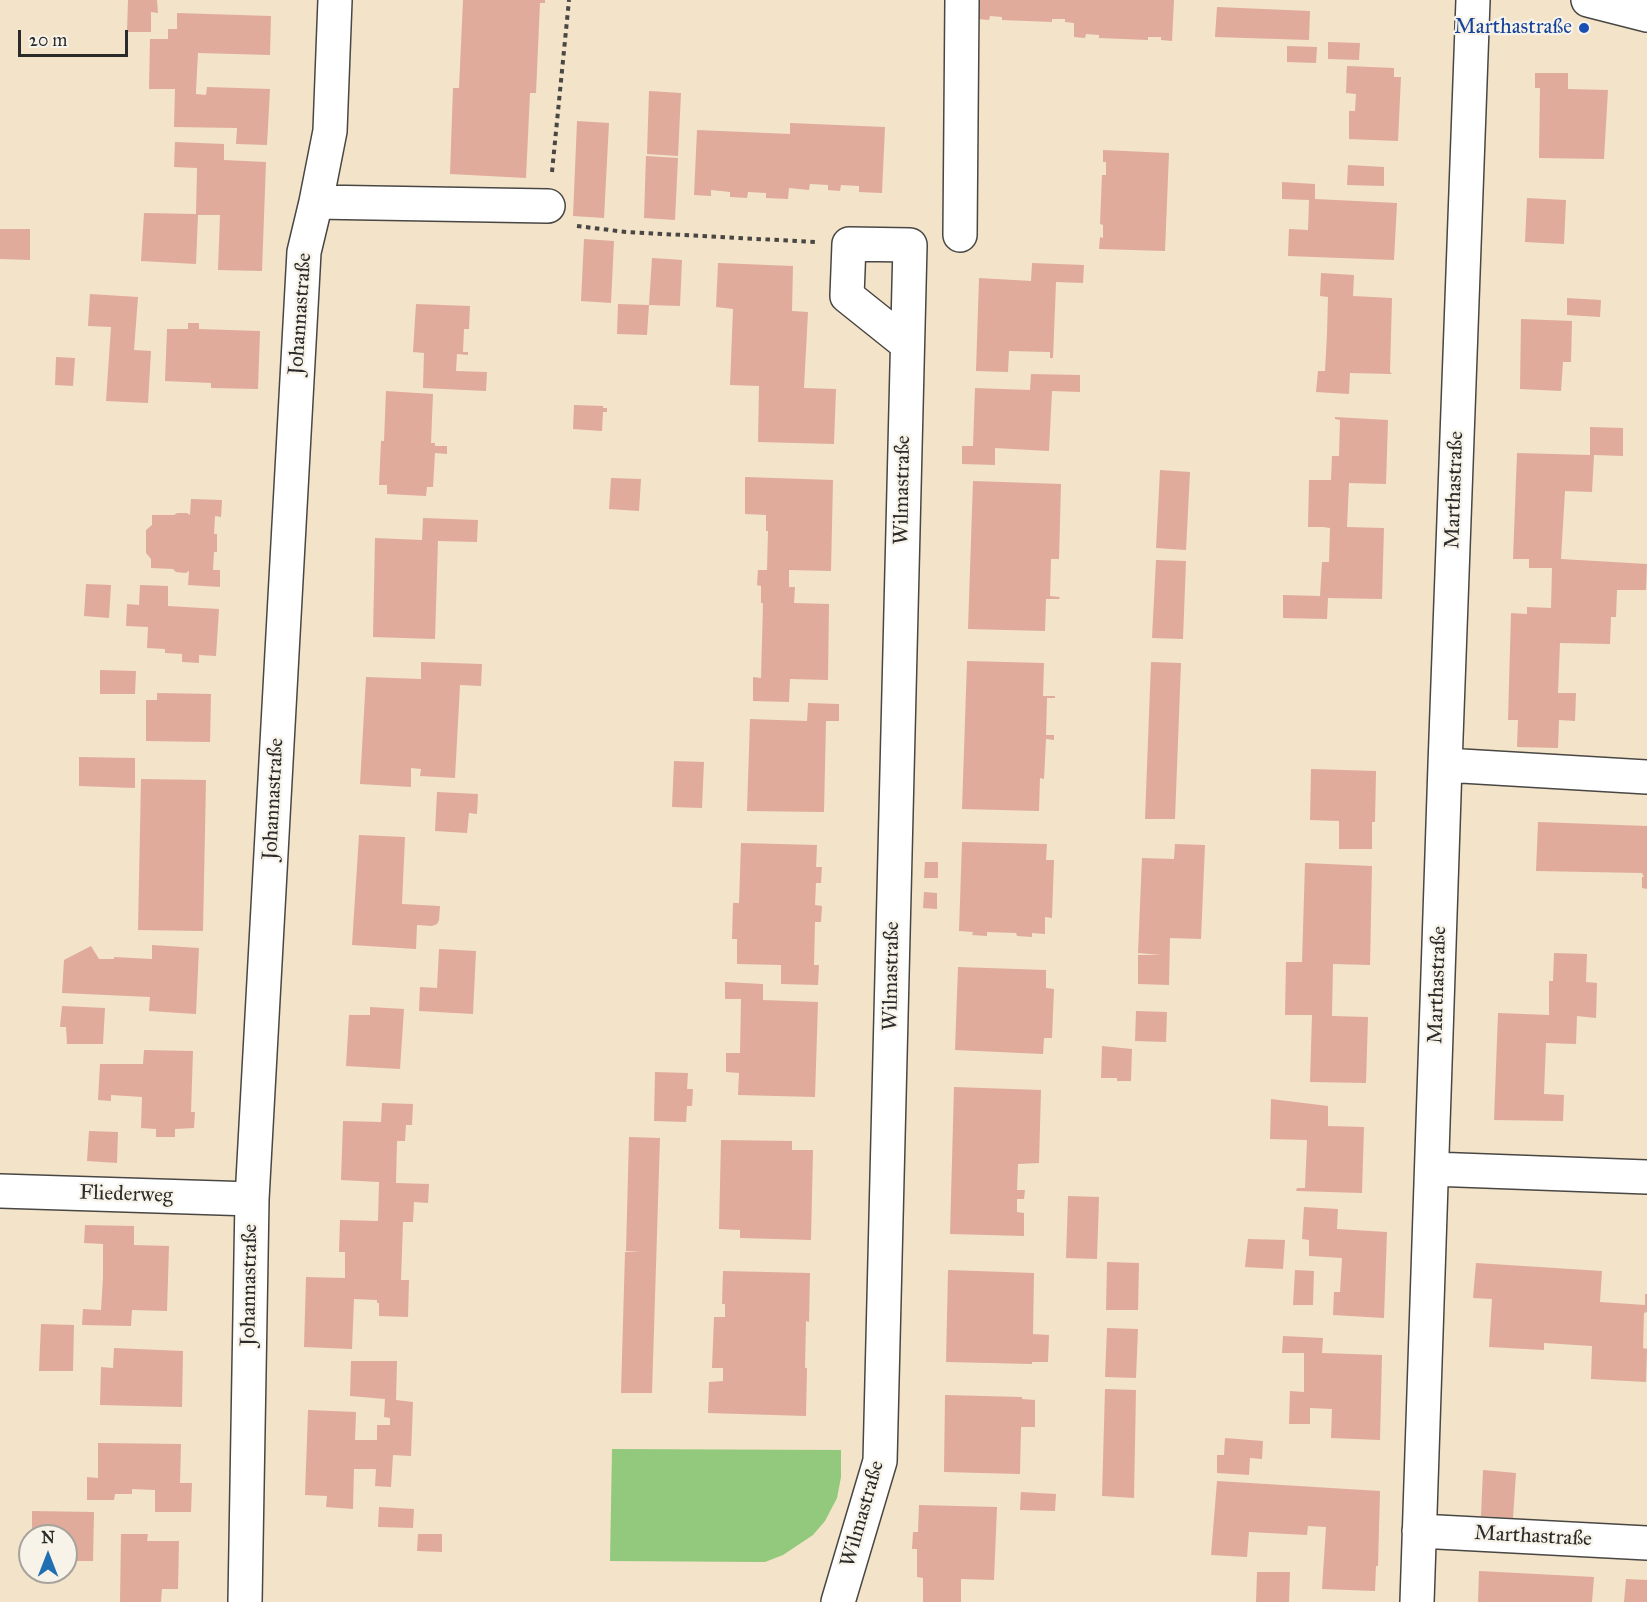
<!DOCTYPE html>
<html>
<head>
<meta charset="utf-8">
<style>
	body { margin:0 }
	#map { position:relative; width:1647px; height:1602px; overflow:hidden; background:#f3e3c9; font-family:"IM FELL Great Primer",serif }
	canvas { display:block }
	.north { position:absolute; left:18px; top:1524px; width:60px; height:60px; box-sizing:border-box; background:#f7f3e8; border:2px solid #a5a39c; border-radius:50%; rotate:0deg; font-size:16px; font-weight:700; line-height:24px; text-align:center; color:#2b2b2b }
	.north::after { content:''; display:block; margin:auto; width:21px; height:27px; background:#1f6fb2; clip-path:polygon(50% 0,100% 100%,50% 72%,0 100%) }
	.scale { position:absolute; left:18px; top:30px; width:110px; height:27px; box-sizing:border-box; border:3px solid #2b2b2b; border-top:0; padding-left:8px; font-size:18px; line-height:21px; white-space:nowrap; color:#2b2b2b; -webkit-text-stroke:4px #f7f3e8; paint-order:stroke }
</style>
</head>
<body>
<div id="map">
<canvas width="1647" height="1602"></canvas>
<div class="north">N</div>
<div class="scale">20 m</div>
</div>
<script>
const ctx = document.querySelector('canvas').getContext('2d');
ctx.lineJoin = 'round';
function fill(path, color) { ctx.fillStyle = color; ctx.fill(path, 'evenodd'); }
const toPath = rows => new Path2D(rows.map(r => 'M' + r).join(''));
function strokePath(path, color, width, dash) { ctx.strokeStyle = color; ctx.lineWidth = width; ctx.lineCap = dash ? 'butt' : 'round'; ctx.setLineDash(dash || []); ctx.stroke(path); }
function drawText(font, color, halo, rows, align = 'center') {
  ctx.font = font + ' "IM FELL Great Primer",serif'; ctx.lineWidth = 4.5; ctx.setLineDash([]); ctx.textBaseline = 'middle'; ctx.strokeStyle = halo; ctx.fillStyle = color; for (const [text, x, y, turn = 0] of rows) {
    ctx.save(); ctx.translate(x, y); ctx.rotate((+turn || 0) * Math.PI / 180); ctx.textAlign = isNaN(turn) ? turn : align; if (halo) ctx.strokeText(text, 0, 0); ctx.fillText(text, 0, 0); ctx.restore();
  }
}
const green = toPath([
	[612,1449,841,1450,841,1477,837,1498,825,1521,813,1535,783,1555,765,1562,610,1561]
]);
const building = toPath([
	[128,0,157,0,158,13,151,12,151,32,127,32],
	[463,0,545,0,545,3,540,3,536,93,530,93,526,178,450,174,453,88,459,88],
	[979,0,1174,0,1172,41,1161,40,1161,37,1148,37,1148,40,1099,38,1099,35,1086,34,1085,38,1074,37,1074,23,1065,22,1065,19,1052,19,1052,22,1002,20,1002,17,990,16,989,20,978,19],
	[1217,7,1310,11,1309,40,1215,37],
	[177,13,271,16,270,55,198,53,196,90,196,94,206,95,207,87,270,89,267,145,236,144,237,128,174,127,175,89,149,89,150,39,168,39,168,29,177,29],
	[1328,42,1360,43,1359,60,1328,59],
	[1287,46,1317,47,1316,63,1287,62],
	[1347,66,1394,68,1394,77,1401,77,1398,141,1349,139,1349,111,1355,111,1356,94,1346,93],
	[1535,73,1568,73,1568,89,1608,90,1604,159,1539,158,1540,88,1535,88],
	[649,91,681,93,678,156,647,154],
	[577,121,609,123,604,218,573,216],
	[790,123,885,127,882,193,859,192,859,186,841,185,840,191,828,190,828,185,810,184,809,190,789,188,788,199,766,198,766,193,748,192,747,198,730,197,730,192,711,190,711,196,694,195,697,130,790,134],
	[175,142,224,144,224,160,266,162,262,271,218,270,220,215,198,215,196,264,141,261,144,213,196,214,197,168,174,167],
	[1103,150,1169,153,1165,251,1099,249,1100,237,1103,238,1103,225,1100,224,1102,175,1106,175,1106,162,1103,162],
	[646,156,678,158,675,220,644,218],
	[1348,165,1384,167,1384,186,1347,185],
	[1282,182,1315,184,1315,199,1397,203,1394,260,1288,256,1289,229,1308,230,1309,200,1282,199],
	[1527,198,1566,200,1564,244,1525,242],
	[0,229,30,229,30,260,0,259],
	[584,239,614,241,611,303,581,301],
	[652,258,682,260,680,306,649,305],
	[718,263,793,266,792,311,808,312,804,388,836,389,834,444,758,442,759,386,730,385,733,309,716,307],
	[1032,263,1084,265,1083,283,1056,282,1053,358,1050,358,1050,352,1009,351,1008,372,976,371,979,278,1031,281],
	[1321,273,1354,275,1353,296,1392,298,1390,372,1392,374,1350,373,1349,394,1316,392,1318,371,1325,371,1327,334,1328,297,1320,296],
	[90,294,138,297,134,350,151,351,148,403,106,401,111,327,88,326],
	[1567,298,1601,300,1600,317,1567,315],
	[416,304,470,306,469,329,464,329,463,352,468,352,468,355,457,354,456,371,487,372,486,391,423,388,424,353,413,352],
	[618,304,649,305,647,335,617,334],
	[1521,319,1572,321,1571,362,1563,362,1561,391,1520,389],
	[188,323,199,323,199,329,260,331,258,389,211,388,211,383,165,381,167,329,188,329],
	[56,357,75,358,73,386,55,385],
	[1031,374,1080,375,1080,392,1052,391,1049,451,995,448,995,465,962,464,962,446,973,446,975,388,1030,390],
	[386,391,433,394,431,443,435,443,435,446,447,446,447,454,435,453,433,487,427,487,426,496,387,494,387,485,379,485,381,441,384,441],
	[574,405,603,406,603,408,607,408,607,412,603,412,602,431,573,429],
	[1335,417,1388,420,1386,484,1349,483,1347,527,1384,528,1382,599,1328,598,1327,619,1283,618,1283,595,1320,596,1322,562,1329,562,1330,528,1323,527,1308,527,1309,480,1331,480,1332,456,1339,456,1340,420,1335,419],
	[1590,427,1623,428,1623,456,1594,455,1592,492,1565,491,1561,559,1647,564,1646,590,1617,590,1616,617,1611,617,1610,644,1560,643,1558,693,1576,693,1575,721,1559,720,1558,748,1517,747,1518,720,1508,720,1511,613,1527,614,1527,607,1551,608,1552,568,1529,568,1529,559,1513,559,1517,453,1590,455],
	[1160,470,1190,472,1186,550,1156,548],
	[745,477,833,480,831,571,789,570,789,587,795,587,794,603,829,604,828,680,790,679,789,702,753,701,753,677,761,678,763,603,761,603,761,586,757,585,758,570,767,570,768,531,766,531,766,515,745,514],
	[611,478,641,479,639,511,609,509],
	[973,481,1061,484,1059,559,1051,559,1050,596,1060,597,1059,599,1046,599,1045,631,968,629],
	[191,499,222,500,221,517,215,516,214,534,217,534,217,552,214,552,213,570,220,570,220,587,188,585,189,571,186,573,176,572,173,569,151,568,151,559,146,553,146,530,152,525,152,515,174,515,177,513,187,513,190,515],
	[423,518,478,520,477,542,438,541,435,639,373,637,375,538,422,540],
	[1156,560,1186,561,1183,639,1152,638],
	[86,584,111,585,109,618,84,616],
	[140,585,168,586,168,606,219,609,216,656,199,655,199,663,182,662,182,654,165,653,165,649,147,648,148,627,126,626,127,604,139,605],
	[967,661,1044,663,1043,696,1055,696,1055,698,1047,698,1046,735,1054,735,1054,740,1046,739,1044,779,1040,778,1039,811,962,809],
	[421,662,482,664,481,686,460,685,455,778,420,776,421,769,411,768,411,787,360,784,366,677,421,679],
	[1151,662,1181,663,1175,819,1145,819],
	[100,670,136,671,135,694,100,694],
	[157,693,211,694,210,742,146,741,146,700,157,700],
	[808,703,839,704,839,721,826,721,824,812,747,811,750,719,807,721],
	[79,757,135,758,135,788,79,786],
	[674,761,704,762,702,808,672,807],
	[1311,769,1376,771,1375,822,1372,822,1372,849,1339,849,1339,821,1310,820],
	[141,779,206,780,203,931,138,930],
	[437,792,478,794,477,814,469,813,467,833,435,831],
	[1538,822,1647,826,1647,889,1642,888,1642,877,1644,877,1642,873,1536,871],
	[359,835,405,837,402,904,440,906,439,920,437,924,432,926,417,925,416,949,352,945],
	[962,842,1047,844,1046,860,1054,860,1052,918,1045,917,1045,934,1032,933,1032,937,1017,936,1016,933,987,932,987,936,972,935,973,932,959,931],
	[741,843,817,845,816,867,822,867,821,883,816,883,815,905,822,906,821,922,815,922,814,965,819,965,818,985,781,984,781,965,737,964,737,939,732,939,733,903,739,903],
	[1175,844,1205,845,1201,939,1170,938,1169,985,1138,984,1138,955,1161,955,1138,953,1142,858,1174,859],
	[925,862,938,862,938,878,924,878],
	[1305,863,1372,866,1370,965,1333,964,1332,1016,1368,1017,1366,1083,1310,1082,1312,1015,1285,1015,1286,962,1302,962],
	[924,892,937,893,937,909,923,908],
	[152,945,199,948,196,1014,149,1011,150,997,62,993,64,960,91,946,99,959,114,959,114,957,152,959],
	[439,949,476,951,473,1014,419,1011,420,987,437,988],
	[1554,953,1587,954,1586,982,1597,983,1596,1018,1577,1016,1576,1044,1546,1043,1544,1094,1564,1095,1563,1121,1494,1120,1498,1013,1549,1015,1549,981,1553,981],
	[958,967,1046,970,1046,988,1054,989,1052,1038,1044,1038,1043,1054,955,1050],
	[725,982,763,984,763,1000,818,1002,815,1097,738,1095,739,1073,726,1072,726,1053,740,1053,741,999,725,999],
	[62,1006,105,1008,103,1044,67,1044,66,1027,60,1027],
	[370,1007,404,1009,400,1069,346,1066,349,1015,370,1015],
	[1136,1011,1167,1012,1166,1042,1135,1041],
	[1102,1046,1132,1049,1131,1081,1117,1081,1117,1078,1101,1078],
	[144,1050,193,1051,191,1112,195,1112,194,1128,175,1129,175,1137,156,1137,156,1129,141,1128,142,1097,111,1095,111,1101,98,1100,100,1064,143,1064],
	[655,1072,688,1073,687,1089,693,1089,692,1106,687,1106,686,1122,654,1121],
	[954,1087,1041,1090,1039,1163,1018,1164,1017,1190,1025,1190,1024,1199,1017,1199,1017,1212,1024,1213,1024,1236,950,1234],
	[1271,1099,1328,1106,1328,1126,1364,1127,1362,1193,1296,1191,1297,1188,1305,1188,1307,1140,1270,1139],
	[382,1103,413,1104,412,1125,406,1125,405,1141,397,1141,396,1183,429,1184,428,1203,414,1202,413,1222,403,1222,401,1280,409,1280,408,1317,379,1316,379,1303,377,1303,377,1300,354,1299,352,1349,304,1347,306,1277,345,1278,345,1252,339,1252,340,1220,378,1221,379,1182,341,1180,343,1121,381,1122],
	[89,1131,118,1132,117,1163,87,1161],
	[629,1137,660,1138,652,1393,621,1393,625,1252,641,1252,626,1251],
	[721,1140,792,1141,792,1150,813,1150,811,1240,740,1238,740,1230,719,1229],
	[1068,1196,1099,1197,1097,1259,1066,1258],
	[1304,1207,1338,1209,1337,1229,1387,1232,1384,1318,1333,1315,1334,1292,1340,1292,1342,1258,1309,1256,1309,1240,1302,1239],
	[85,1225,134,1226,134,1245,169,1246,167,1311,132,1310,131,1326,82,1325,83,1309,101,1310,103,1277,103,1244,84,1243],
	[1248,1239,1285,1240,1283,1269,1245,1267],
	[1107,1262,1139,1263,1138,1310,1106,1310],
	[1476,1263,1602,1271,1600,1302,1645,1305,1645,1294,1647,1294,1647,1312,1644,1313,1643,1348,1647,1349,1646,1382,1591,1379,1592,1346,1544,1343,1544,1350,1489,1347,1492,1299,1473,1298],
	[948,1270,1034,1273,1033,1334,1049,1335,1048,1362,1032,1362,1032,1364,946,1362],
	[1295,1270,1314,1271,1313,1305,1293,1305],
	[723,1271,810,1273,809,1322,806,1321,805,1368,807,1368,806,1416,708,1413,709,1382,723,1381,723,1368,712,1368,714,1317,725,1317,725,1304,722,1304],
	[41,1324,74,1325,73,1371,39,1371],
	[1107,1328,1138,1329,1136,1378,1105,1377],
	[1283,1336,1323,1338,1322,1353,1382,1355,1380,1440,1331,1438,1332,1409,1310,1408,1310,1424,1289,1424,1290,1391,1304,1392,1304,1353,1282,1353],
	[114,1348,183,1351,182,1407,100,1405,101,1367,113,1368],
	[351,1361,397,1361,396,1400,413,1402,411,1456,393,1455,391,1487,375,1486,376,1469,354,1469,353,1509,326,1507,327,1496,305,1495,308,1410,356,1412,355,1440,377,1440,377,1425,390,1425,390,1418,384,1417,385,1399,350,1396],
	[1105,1389,1136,1390,1134,1498,1102,1496],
	[945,1395,1022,1397,1022,1399,1035,1400,1035,1427,1021,1427,1020,1474,944,1472],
	[1225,1438,1263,1441,1262,1459,1250,1458,1249,1475,1217,1473,1217,1455,1224,1455],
	[98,1443,181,1444,180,1483,192,1483,191,1512,155,1512,155,1490,132,1489,132,1494,115,1494,114,1500,87,1500,87,1477,98,1478],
	[1483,1470,1516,1473,1513,1518,1481,1516],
	[1217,1481,1380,1491,1378,1566,1376,1566,1375,1591,1322,1589,1326,1527,1308,1526,1307,1535,1249,1532,1247,1557,1211,1555],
	[1021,1492,1056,1494,1055,1511,1020,1510],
	[919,1505,997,1507,994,1580,961,1579,961,1602,923,1602,923,1578,917,1577,917,1549,912,1549,913,1532,918,1532],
	[379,1507,414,1509,413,1528,378,1527],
	[32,1511,94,1512,93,1561,66,1561,67,1531,32,1531],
	[121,1534,148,1534,147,1541,179,1541,178,1589,162,1589,161,1602,120,1602],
	[418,1534,442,1534,442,1552,417,1551],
	[1479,1571,1594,1577,1592,1602,1478,1602],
	[1257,1572,1290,1572,1289,1602,1256,1602],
	[1626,1579,1647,1580,1647,1602,1624,1602]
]);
const path = toPath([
	[552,172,569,0],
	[577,226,626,232,815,242]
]);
const minor = toPath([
	[1588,0,1647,15],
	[316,202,548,206],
	[960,235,962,0],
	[1445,765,1647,777],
	[1432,1169,1647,1177],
	[0,1191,252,1199],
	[1419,1531,1647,1543],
	[245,1602,252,1199,304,252,316,202,330,131,335,0],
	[838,1602,880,1461,910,245,849,244,847,296,907,344],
	[1417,1602,1445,765,1473,0]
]);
const markers = [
	[1584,28,6,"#1a4fb4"]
];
const transitNames = [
	["Marthastraße",1572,28]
];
const streetNames = [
	["Johannastraße",301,314,-86],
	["Wilmastraße",903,490,-89],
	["Marthastraße",1455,490,-88],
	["Johannastraße",274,799,-87],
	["Wilmastraße",892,976,-89],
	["Marthastraße",1438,985,-88],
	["Fliederweg",126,1195,2],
	["Johannastraße",250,1285,-89],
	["Wilmastraße",863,1514,-74],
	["Marthastraße",1533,1537,3]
];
fill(green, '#93c97c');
fill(building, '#e0ab9b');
strokePath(minor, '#494743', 36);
strokePath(path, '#494743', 4, [4.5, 4.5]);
strokePath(minor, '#fff', 33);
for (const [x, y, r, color] of markers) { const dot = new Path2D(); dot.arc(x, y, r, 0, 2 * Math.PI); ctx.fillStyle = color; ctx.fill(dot); strokePath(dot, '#f7f3e8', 2); }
drawText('21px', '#164399', '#f7f3e8', transitNames, 'right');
drawText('21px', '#2b2b2b', '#f7f3e8', streetNames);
</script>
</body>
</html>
